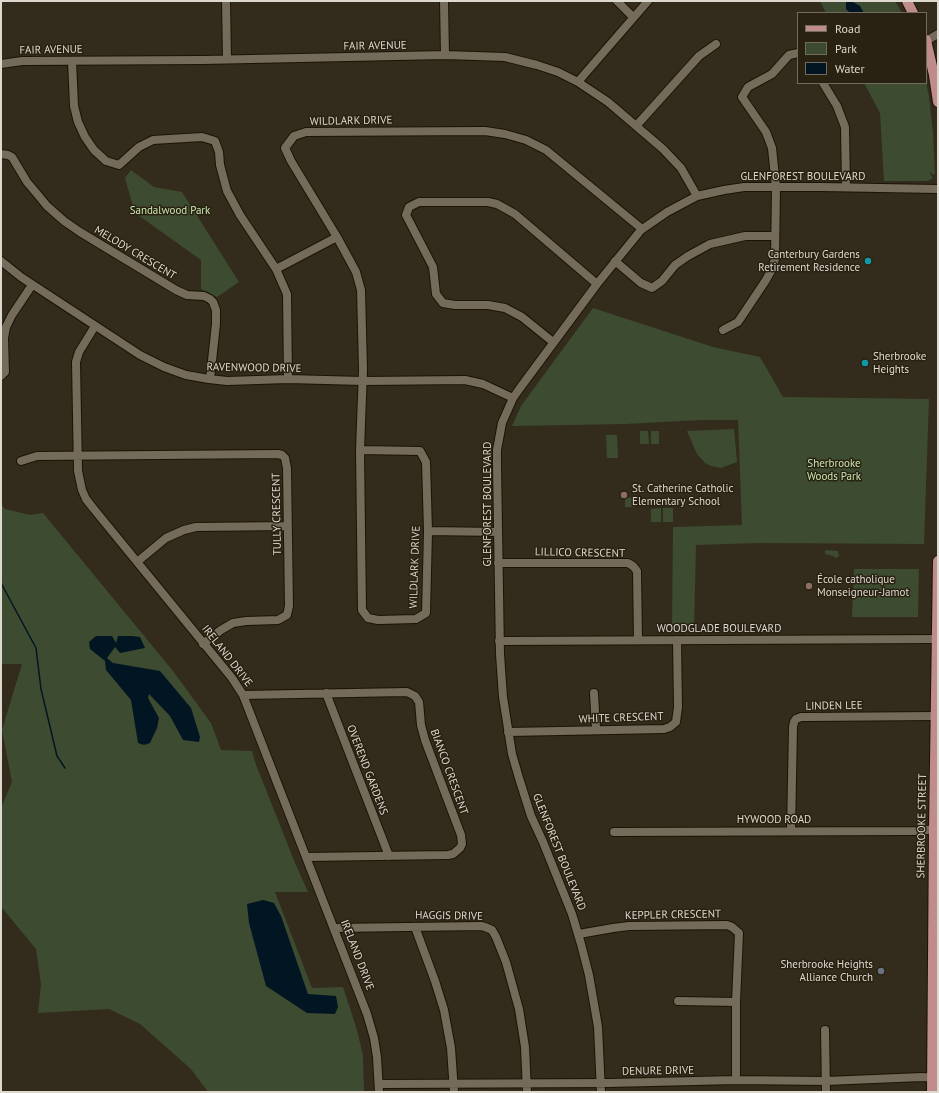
<!DOCTYPE html>
<html>
<head>
<meta charset="utf-8">
<style>
	body { margin:0 }
	#map { position:relative; width:939px; height:1093px; overflow:hidden; background:#332c1c; font-family:"PT Sans",sans-serif }
	canvas { display:block }
	.frame { position:absolute; inset:0; border:2px solid #ded9cf; pointer-events:none }
	.legend { position:absolute; left:797px; top:12px; width:130px; height:72px; box-sizing:border-box; background:#292213; border:1px solid #716b5e; margin:0; padding:5px 7px; list-style:none; font-size:12px; color:#ded9cf }
	.legend li { display:flex; align-items:center; gap:8px; height:20px }
	.legend b { width:20px; border:1px solid #716b5e }
</style>
</head>
<body>
<div id="map">
<canvas width="939" height="1093"></canvas>
<div class="frame"></div>
<ul class="legend">
<li><b style="height:5px;background:#c08b8b"></b>Road</li>
<li><b style="height:11px;background:#3d4b31"></b>Park</li>
<li><b style="height:11px;background:#011622"></b>Water</li>
</ul>
</div>
<script>
const ctx = document.querySelector('canvas').getContext('2d');
ctx.lineJoin = 'round';
function fill(path, color) { ctx.fillStyle = color; ctx.fill(path, 'evenodd'); }
const toPath = rows => new Path2D(rows.map(r => 'M' + r).join(''));
function strokePath(path, color, width, dash) { ctx.strokeStyle = color; ctx.lineWidth = width; ctx.lineCap = dash ? 'butt' : 'round'; ctx.setLineDash(dash || []); ctx.stroke(path); }
function drawText(font, color, halo, rows, align = 'center') {
  ctx.font = font + ' "PT Sans",sans-serif'; ctx.lineWidth = 3; ctx.setLineDash([]); ctx.textBaseline = 'middle'; ctx.strokeStyle = halo; ctx.fillStyle = color; for (const [text, x, y, turn = 0] of rows) {
    ctx.save(); ctx.translate(x, y); ctx.rotate((+turn || 0) * Math.PI / 180); ctx.textAlign = isNaN(turn) ? turn : align; if (halo) ctx.strokeText(text, 0, 0); ctx.fillText(text, 0, 0); ctx.restore();
  }
}
const green = toPath([
	[820,1,895,1,902,13,826,13],
	[926,81,929,97,933,132,935,175,929,172,933,178,928,181,884,181,880,113,864,83,926,83],
	[131,170,154,187,182,192,239,282,217,297,201,289,201,260,135,213,125,178],
	[593,308,713,347,760,357,783,397,929,399,924,544,759,543,696,545,694,630,672,630,673,527,742,525,738,420,702,420,625,424,512,426,521,406],
	[734,429,737,462,721,468,711,466,705,463,697,454,687,431],
	[640,431,648,431,649,444,640,444],
	[651,431,659,431,659,444,651,444],
	[606,435,617,435,618,458,607,458],
	[634,497,635,507,625,507,625,498],
	[1,504,5,509,30,515,43,513,173,671,211,723,221,750,252,751,255,762,295,863,308,892,275,892,312,988,343,987,357,1030,363,1056,364,1092,208,1092,191,1069,140,1024,109,1009,38,1013,41,984,36,949,3,909,1,909,1,808,12,782,2,730,22,664,1,664],
	[661,508,661,522,651,522,651,509],
	[663,508,673,508,673,522,663,522],
	[825,550,838,551,839,556,836,558,833,556,825,554],
	[854,569,919,569,918,617,852,617]
]);
const water = toPath([
	[846,1,851,1,860,6,864,13,850,13,846,9],
	[96,636,112,636,116,643,118,636,132,636,140,637,145,648,120,653,115,647,107,658,113,663,160,671,191,708,200,737,199,742,183,740,170,716,149,694,148,698,159,718,157,728,150,743,144,745,138,743,131,700,106,670,105,661,90,649,89,642],
	[263,900,274,903,281,916,308,994,336,996,338,1007,335,1014,307,1013,266,986,249,923,247,904]
]);
const stream = toPath([
	[1,583,36,648,41,689,57,756,65,768]
]);
const minor = toPath([
	[226,1,227,59],
	[444,1,445,55],
	[617,1,633,17],
	[926,41,938,34],
	[72,61,74,106,78,122,85,137,94,150,106,161,119,165,139,147,153,140,202,137,215,141,219,152,220,165,227,191,240,215,276,269,287,294,288,379],
	[1,64,22,61,203,60,445,55,505,57,537,65,558,72,578,82,608,102,663,149,681,168,697,196],
	[578,82,583,76,648,1],
	[823,83,837,106,845,127,846,187],
	[636,126,699,56,716,44],
	[1,154,8,155,12,157,27,182,38,195,47,206,64,221,80,232,176,290,187,295,204,296,210,299,213,302,216,310,216,324,210,379],
	[1,261,21,277,140,355,164,367,186,375,209,379,227,381,288,379,363,381,465,380,483,384,513,398],
	[615,261,641,283,652,288,662,281,675,265,688,256,710,244,745,236,775,236],
	[276,269,337,237],
	[95,326,79,352,76,362,78,471,82,490,86,499,93,508,232,678,243,695,367,1014,374,1038,377,1057,379,1092],
	[723,330,738,322,766,280,772,269,775,259,776,187,772,148,766,132,742,97,748,87,772,74,789,55,798,53],
	[553,342,522,317,505,308,488,305,455,305,443,303,436,294,433,267,406,215,409,207,419,202,488,202,497,204,515,214,597,284],
	[1,376,5,372,4,338,6,327,12,315,32,285],
	[360,450,420,451,426,462,428,531,426,613,416,619,378,620,368,618,362,610,360,450,363,370,361,290,356,272,337,237,291,161,285,148,294,136,306,132,485,131,505,134,526,140,546,150,642,229],
	[21,461,37,456,278,454,282,455,285,458,287,468,289,606,287,615,278,620,246,621,233,623,221,630,203,644],
	[428,531,498,532],
	[137,562,166,538,184,530,196,527,288,526],
	[498,563,628,563,633,566,637,571,638,640],
	[499,641,938,639],
	[326,693,389,856],
	[594,693,596,729],
	[243,695,407,692,415,696,419,702,421,725,425,740,461,835,462,844,460,848,453,854,448,855,307,857],
	[508,732,664,729,670,727,676,722,678,707,677,640],
	[791,831,793,727,794,722,796,719,801,717,806,717,936,716],
	[614,832,920,831,934,829],
	[415,927,435,981,444,1010,451,1048,454,1092],
	[334,928,481,926,485,927,492,930,496,937,506,962,519,1009,525,1047,527,1092],
	[579,934,613,928,629,926,727,925,732,927,739,933,736,1002,736,1080],
	[678,1001,736,1002],
	[825,1030,826,1092],
	[379,1084,609,1083,736,1080,826,1081,922,1077,938,1078],
	[601,1092,598,1027,589,975,581,944,572,914,543,842,531,816,519,778,512,754,503,697,500,654,497,464,497,450,502,423,513,398,520,388,597,284,641,230,667,212,697,196,724,190,744,187,821,187,938,189]
]);
const major = toPath([
	[907,1,913,13],
	[926,40,934,75,938,102],
	[932,1092,934,829,938,561]
]);
const markers = [
	[868,261,4,"#0f9aa8"],
	[865,363,4,"#0f9aa8"],
	[624,495,4,"#8d6e63"],
	[809,586,4,"#8d6e63"],
	[881,971,4,"#6b7280"]
];
const streetNames = [
	["FAIR AVENUE",375,46,-1],
	["FAIR AVENUE",51,50,-1],
	["WILDLARK DRIVE",351,121,-1],
	["GLENFOREST BOULEVARD",803,177],
	["MELODY CRESCENT",135,253,31],
	["RAVENWOOD DRIVE",254,368,1],
	["GLENFOREST BOULEVARD",488,504,-90],
	["TULLY CRESCENT",277,514,-91],
	["LILLICO CRESCENT",580,553,1],
	["WILDLARK DRIVE",415,567,-88],
	["WOODGLADE BOULEVARD",719,629],
	["IRELAND DRIVE",227,656,52],
	["LINDEN LEE",834,706,-1],
	["WHITE CRESCENT",621,718,-2],
	["OVEREND GARDENS",367,770,69],
	["BIANCO CRESCENT",449,772,70],
	["HYWOOD ROAD",774,820],
	["SHERBROOKE STREET",922,826,-89],
	["GLENFOREST BOULEVARD",559,852,68],
	["KEPPLER CRESCENT",673,915,-1],
	["HAGGIS DRIVE",449,916,1],
	["IRELAND DRIVE",357,955,69],
	["DENURE DRIVE",658,1071,-1]
];
const parkNames = [
	["Sandalwood Park",170,211],
	["Sherbrooke",834,464],
	["Woods Park",834,477]
];
const poiNames = [
	["Canterbury Gardens",860,255,"right"],
	["Retirement Residence",860,268,"right"],
	["Sherbrooke",873,357],
	["Heights",873,370],
	["St. Catherine Catholic",632,489],
	["Elementary School",632,502],
	["École catholique",817,580],
	["Monseigneur-Jamot",817,593],
	["Sherbrooke Heights",873,965,"right"],
	["Alliance Church",873,978,"right"]
];
fill(green, '#3d4b31');
fill(water, '#011622');
strokePath(stream, '#011622', 1.5);
strokePath(minor, '#1b1406', 10);
strokePath(major, '#1b1406', 12);
strokePath(minor, '#746b5a', 8);
strokePath(major, '#c08b8b', 10);
for (const [x, y, r, color] of markers) { const dot = new Path2D(); dot.arc(x, y, r, 0, 2 * Math.PI); ctx.fillStyle = color; ctx.fill(dot); strokePath(dot, '#292213', 1.5); }
drawText('11px', '#ded9cf', '#292213', streetNames);
drawText('11px', '#c9e5af', '#292213', parkNames);
drawText('11px', '#ded9cf', '#292213', poiNames, 'left');
</script>
</body>
</html>
